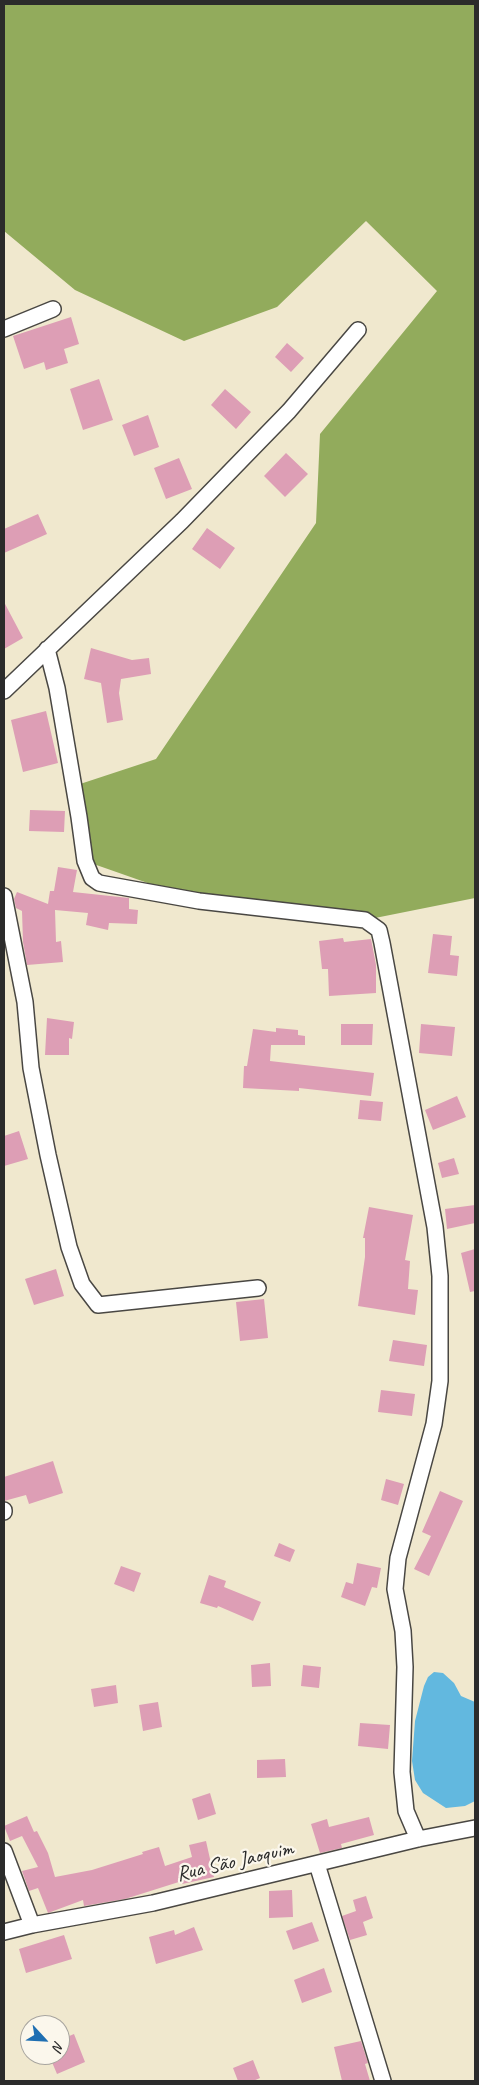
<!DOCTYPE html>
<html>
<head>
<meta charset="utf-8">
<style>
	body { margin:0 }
	#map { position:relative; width:479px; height:2085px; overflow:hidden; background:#f0e8ce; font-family:Caveat,sans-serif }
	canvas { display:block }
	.frame { position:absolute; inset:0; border:5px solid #2b2b2b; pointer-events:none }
	.north { position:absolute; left:20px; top:2015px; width:50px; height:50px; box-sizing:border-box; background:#fbf7ec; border:1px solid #a8a59f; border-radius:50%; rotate:115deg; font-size:14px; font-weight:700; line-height:20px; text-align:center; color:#2b2b2b }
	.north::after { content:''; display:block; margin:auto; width:18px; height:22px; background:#1f6fb2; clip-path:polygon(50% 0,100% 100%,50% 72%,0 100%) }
</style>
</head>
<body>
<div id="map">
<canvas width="479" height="2085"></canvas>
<div class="frame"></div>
<div class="north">N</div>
</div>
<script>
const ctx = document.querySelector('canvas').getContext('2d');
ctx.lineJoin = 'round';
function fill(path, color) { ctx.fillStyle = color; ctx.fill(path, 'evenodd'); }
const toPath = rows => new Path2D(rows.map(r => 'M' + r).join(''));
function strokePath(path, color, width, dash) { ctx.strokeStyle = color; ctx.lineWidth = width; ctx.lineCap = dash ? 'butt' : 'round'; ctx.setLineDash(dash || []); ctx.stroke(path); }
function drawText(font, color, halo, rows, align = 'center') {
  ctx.font = font + ' Caveat,sans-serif'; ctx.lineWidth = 4.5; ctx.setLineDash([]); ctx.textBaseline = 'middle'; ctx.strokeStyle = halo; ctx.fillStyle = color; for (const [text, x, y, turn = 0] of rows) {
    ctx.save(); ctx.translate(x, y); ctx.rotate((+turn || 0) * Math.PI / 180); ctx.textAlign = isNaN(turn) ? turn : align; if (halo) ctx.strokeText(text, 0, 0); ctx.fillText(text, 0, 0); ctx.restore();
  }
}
const forest = toPath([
	[5,4,475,4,475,898,365,920,199,901,85,861,74,786,156,759,316,523,320,434,437,291,366,221,277,307,184,341,75,290,4,231]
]);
const water = toPath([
	[434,1672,443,1673,454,1683,461,1696,475,1702,475,1801,465,1806,446,1808,423,1793,415,1780,412,1761,415,1721,424,1686,428,1677]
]);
const building = toPath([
	[71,317,79,344,64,349,68,363,46,370,44,362,24,369,13,336],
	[287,343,304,358,291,372,275,357],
	[99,379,113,420,83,430,70,389],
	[225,389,251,412,236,429,211,405],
	[148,415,159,447,134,456,122,425],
	[286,453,308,474,285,497,264,476],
	[179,458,192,489,166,499,154,468],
	[38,514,47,534,4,553,4,529],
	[207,528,235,548,220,569,192,549],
	[4,602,23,638,4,649],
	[91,648,132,660,149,658,151,674,121,679,119,693,123,720,107,723,101,683,84,679],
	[46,711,58,763,23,772,11,720],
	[30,810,65,811,64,832,29,831],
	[58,867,77,870,73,892,129,898,129,909,138,910,137,924,109,923,108,930,86,925,88,913,55,910,56,942,61,941,63,962,27,965,23,942,22,911,16,908,14,899,17,892,48,904,50,891,54,891],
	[433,934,452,936,450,955,459,956,457,976,428,973],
	[343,938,344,942,371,939,376,965,376,993,329,996,328,969,322,969,319,941],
	[47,1018,74,1022,72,1039,69,1038,69,1055,45,1055],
	[341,1024,373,1024,372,1045,341,1045],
	[421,1024,455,1027,452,1056,419,1053],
	[276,1028,298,1030,298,1035,305,1036,305,1045,271,1045,270,1061,374,1073,371,1096,299,1088,299,1091,243,1088,244,1066,247,1066,253,1029,276,1032],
	[457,1096,466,1117,433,1130,425,1110],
	[360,1100,383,1102,381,1121,358,1119],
	[19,1131,28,1159,4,1166,4,1136],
	[454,1158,459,1174,442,1178,438,1163],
	[475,1205,475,1223,447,1229,445,1209],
	[369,1207,413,1215,405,1260,410,1261,408,1289,418,1290,415,1315,358,1306,365,1257,365,1238,363,1238],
	[475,1249,475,1291,470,1292,461,1253],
	[56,1269,64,1296,34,1305,25,1279],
	[264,1299,268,1338,240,1341,236,1302],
	[393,1340,427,1345,424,1366,389,1361],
	[381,1390,415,1394,412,1416,378,1412],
	[53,1461,63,1493,29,1504,26,1495,4,1501,4,1477],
	[386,1479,404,1484,398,1505,381,1500],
	[440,1491,463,1501,429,1576,414,1569,431,1536,422,1532],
	[279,1543,295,1550,290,1562,274,1556],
	[357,1563,381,1568,377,1588,372,1587,365,1606,341,1597,346,1582,353,1584],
	[121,1566,141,1573,134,1592,114,1584],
	[209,1575,226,1581,224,1587,261,1602,253,1621,218,1606,217,1608,200,1603],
	[270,1663,271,1686,252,1687,251,1665],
	[303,1665,321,1667,319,1688,301,1686],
	[116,1685,118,1703,94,1707,91,1689],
	[158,1702,162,1727,143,1731,139,1705],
	[360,1723,390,1725,388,1749,358,1746],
	[285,1759,286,1777,257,1778,257,1760],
	[210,1793,216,1814,198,1820,192,1799],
	[27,1816,34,1832,37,1831,48,1853,55,1877,92,1870,143,1854,142,1852,159,1847,165,1866,192,1857,189,1845,206,1841,214,1877,182,1884,182,1881,125,1899,84,1906,83,1900,48,1913,38,1888,29,1891,22,1871,38,1867,22,1836,10,1841,4,1826],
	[369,1817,374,1835,341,1844,342,1848,320,1853,311,1824,327,1819,329,1827],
	[292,1890,293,1917,269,1918,269,1891],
	[366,1896,373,1918,363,1922,367,1935,350,1940,342,1916,356,1911,353,1900],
	[312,1922,319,1941,293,1950,286,1931],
	[194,1927,203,1950,156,1964,149,1937,174,1930,175,1935],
	[64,1935,72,1959,26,1973,19,1949],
	[324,1968,332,1992,302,2003,294,1980],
	[74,2034,85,2062,57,2074,49,2055,60,2055,60,2040],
	[361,2041,368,2063,365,2064,370,2081,342,2081,334,2047],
	[253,2060,260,2078,253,2081,238,2081,233,2068]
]);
const street = toPath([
	[4,329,53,309],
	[47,649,57,688,79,817,85,861,92,878,99,883,199,901,365,920,379,930,382,943,435,1227,440,1276,440,1381,434,1424,398,1558,395,1589,403,1631,405,1667,402,1772,406,1811,418,1839],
	[4,691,182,521,289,411,358,330],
	[4,896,25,1002,31,1068,48,1155,69,1247,82,1284,98,1305,258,1288],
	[4,1512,4,1510],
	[4,1851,32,1925],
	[317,1864,383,2081],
	[4,1932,32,1925,153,1903,418,1839,475,1828]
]);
const streetNames = [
	["Rua São Jaoquim",235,1862,-13]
];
fill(forest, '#92ab5c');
fill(water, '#62b8df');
fill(building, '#dd9eb5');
strokePath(street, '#494743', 18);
strokePath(street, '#fff', 15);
drawText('21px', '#2b2b2b', '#fbf7ec', streetNames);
</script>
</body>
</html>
